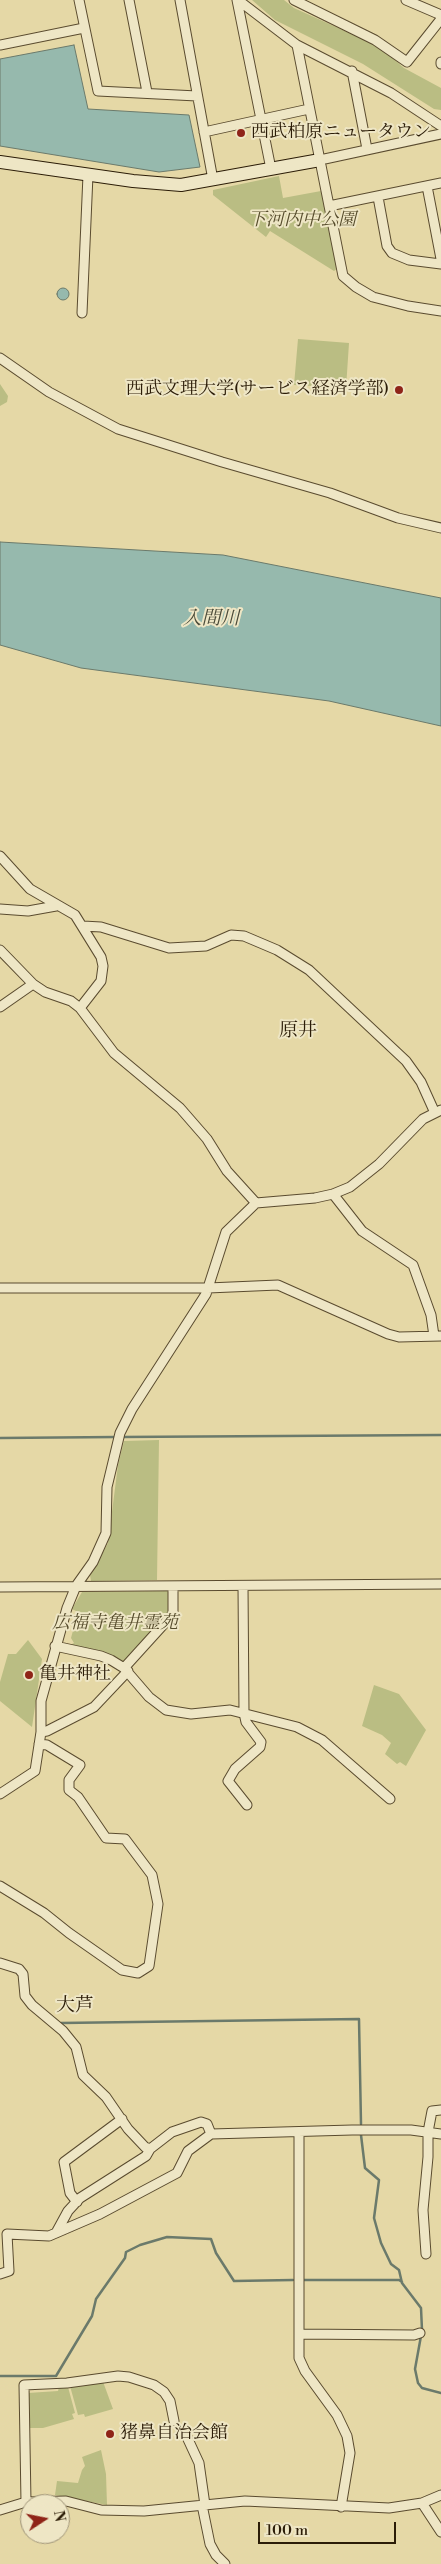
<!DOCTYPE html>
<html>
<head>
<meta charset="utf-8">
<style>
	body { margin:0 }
	#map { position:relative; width:441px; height:2564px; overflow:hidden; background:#e5d8a6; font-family:"Libre Bodoni",serif }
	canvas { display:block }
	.north { position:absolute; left:20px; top:2494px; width:50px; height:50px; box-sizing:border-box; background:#eee6c5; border:1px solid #a09579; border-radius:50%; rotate:79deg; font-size:14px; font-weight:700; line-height:20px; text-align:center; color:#2b1c07 }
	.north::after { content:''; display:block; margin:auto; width:18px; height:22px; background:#8f2418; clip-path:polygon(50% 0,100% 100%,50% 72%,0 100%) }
	.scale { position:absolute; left:258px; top:2522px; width:138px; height:22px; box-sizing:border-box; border:2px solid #2b1c07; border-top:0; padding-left:6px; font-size:15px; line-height:18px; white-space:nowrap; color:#2b1c07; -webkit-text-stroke:4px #eee6c5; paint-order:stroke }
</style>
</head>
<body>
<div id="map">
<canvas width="441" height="2564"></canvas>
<div class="north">N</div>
<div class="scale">100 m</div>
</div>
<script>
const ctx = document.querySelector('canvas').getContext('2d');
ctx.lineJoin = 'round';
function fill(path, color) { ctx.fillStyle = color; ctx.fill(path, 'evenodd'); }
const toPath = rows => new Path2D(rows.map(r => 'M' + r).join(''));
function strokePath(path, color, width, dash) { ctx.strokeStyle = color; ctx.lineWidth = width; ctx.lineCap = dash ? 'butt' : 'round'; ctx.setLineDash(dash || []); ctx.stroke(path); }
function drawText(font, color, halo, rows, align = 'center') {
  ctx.font = font + ' "Libre Bodoni","Noto Serif JP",serif'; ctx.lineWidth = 4; ctx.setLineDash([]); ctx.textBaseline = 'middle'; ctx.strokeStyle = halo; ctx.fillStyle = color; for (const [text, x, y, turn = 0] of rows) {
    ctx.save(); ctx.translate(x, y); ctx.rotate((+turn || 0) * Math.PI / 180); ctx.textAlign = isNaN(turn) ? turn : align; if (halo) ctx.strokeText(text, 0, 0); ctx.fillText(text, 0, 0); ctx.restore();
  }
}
const green = toPath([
	[252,0,284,0,294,8,367,41,385,51,404,68,441,88,441,110,434,109,363,64,275,20],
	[279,176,283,198,321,191,338,268,334,271,270,231,266,237,213,195,213,190],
	[298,339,349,343,346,388,294,385],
	[0,384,8,396,7,402,0,406],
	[159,1440,157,1580,91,1581,90,1575,108,1543,118,1465,124,1441],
	[170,1591,172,1612,124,1664,69,1648,70,1645,74,1643,71,1638,78,1612,72,1609,82,1592],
	[28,1640,42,1659,32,1727,0,1701,0,1682,8,1654,16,1654],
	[374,1685,399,1694,426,1730,406,1766,400,1762,397,1764,385,1754,391,1743,382,1735,362,1726],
	[102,2379,113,2409,85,2417,84,2414,78,2415,70,2386],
	[59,2387,68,2387,75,2413,72,2414,74,2419,43,2428,28,2428,28,2393,58,2391],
	[101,2450,106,2474,107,2505,55,2495,57,2481,78,2483,82,2470,85,2466,82,2457]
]);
const water = toPath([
	[74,45,88,109,189,115,200,167,159,172,0,146,0,59,74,45],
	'57 294a6 6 0 1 1 12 0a6 6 0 1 1-12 0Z',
	[0,542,223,555,441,598,441,726,329,701,81,668,0,645,0,542]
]);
const stream = toPath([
	[121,1437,441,1435],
	[0,1438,116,1437],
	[61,2023,359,2019,361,2124],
	[361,2135,365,2168,379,2180,374,2218,381,2243,391,2264,399,2270,402,2283,421,2308,422,2330],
	[304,2280,399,2280,402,2282],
	[421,2336,415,2369,418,2383,422,2388,441,2393],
	[0,2376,56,2376,92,2316,96,2299,125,2258,126,2252,140,2245,167,2237,211,2239,216,2253,234,2281,293,2280]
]);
const street = toPath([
	[79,0,98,91,197,96],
	[129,0,147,92],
	[180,0,213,180],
	[237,0,271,169],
	[238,0,297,45,391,93,441,126],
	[294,0,375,40,407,62,441,19],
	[406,0,441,15],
	[0,45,84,28],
	[297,45,343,276,356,287,373,297,408,306,441,311],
	[441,62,441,64],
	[352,71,367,149],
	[204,132,309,109],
	[320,160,441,134],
	[427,186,441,259],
	[378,197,387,246,392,253,409,260,441,264],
	[329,206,441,183],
	[82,313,88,175],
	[0,358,49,392,118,429,222,462,330,493,398,518,441,528],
	[0,856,30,889,75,915,101,957,103,966,101,981,80,1008],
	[0,909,28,911,56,906],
	[83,926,101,927,169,948,206,946,231,935,244,936,277,950,309,970,406,1061,421,1082,435,1113],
	[0,950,33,984,45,992,71,1001,80,1008,114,1053,180,1108,207,1139,227,1171,256,1203,315,1198,333,1194,350,1187,379,1164,423,1119,441,1110],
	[0,1007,33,984],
	[333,1194,362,1231,413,1265,431,1315,434,1336],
	[0,1288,208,1288,278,1285,388,1334,399,1337,441,1336],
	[243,1586,244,1713,246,1722,261,1742,260,1747,235,1769,228,1781,247,1805],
	[0,1587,441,1584],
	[55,1646,101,1656,111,1660,124,1668,149,1697,166,1710,191,1714,230,1710,297,1727,322,1740,390,1799],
	[124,1668,173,1614,173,1586],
	[41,1732,47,1731,94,1707,128,1671],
	[0,1794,35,1771,41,1732,41,1701,67,1608,76,1586,93,1562,106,1533,107,1487,120,1433,132,1409,206,1294,226,1232,256,1203],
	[0,1886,44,1913,69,1933,122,1970,138,1973,149,1966,158,1904,152,1875,125,1839,106,1838,78,1797,69,1790,69,1780,80,1765,47,1745,39,1744],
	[0,1963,19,1969,23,1974,25,1996,32,2005,63,2031,76,2047,83,2075,106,2097,128,2129,145,2147,150,2149,172,2132,201,2122,207,2124,211,2134],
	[299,2132,299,2358,305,2371,337,2415,347,2436,350,2453,341,2507],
	[77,2202,70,2193,64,2162,122,2119],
	[56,2233,68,2211,80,2198,146,2156,150,2149],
	[426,2254,423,2210,428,2157,428,2132,432,2111,441,2110],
	[0,2274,9,2271,7,2234,49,2236,100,2214,177,2173,188,2151,211,2134,352,2130,411,2130,441,2134],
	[299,2334,414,2335,420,2333],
	[186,2435,199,2463,205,2505],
	[26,2502,24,2385,67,2383,118,2376,129,2377,154,2385,164,2392,170,2401,174,2421],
	[422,2503,441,2532],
	[202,2505,210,2544,216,2555,225,2564],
	[0,2510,26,2502,66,2501,101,2510,144,2511,245,2501,389,2508,422,2503,441,2495]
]);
const secondary = toPath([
	[0,162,133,181,181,185,320,160]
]);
const markers = [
	[241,133,5,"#8f2418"],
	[399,390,5,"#8f2418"],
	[29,1675,5,"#8f2418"],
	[110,2434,5,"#8f2418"]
];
const poiNames = [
	["西武柏原ニュータウン",251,133],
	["西武文理大学(サービス経済学部)",389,390,"right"],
	["亀井神社",39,1675],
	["猪鼻自治会館",120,2434]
];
const parkNames = [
	["下河内中公園",302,221],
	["広福寺亀井霊苑",115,1624]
];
const waterNames = [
	["入間川",211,619]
];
const neighbourhoodNames = [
	["原井",298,1031],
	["大芦",75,2006]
];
fill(green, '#babd83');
fill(water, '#96b9ad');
strokePath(water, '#6b7a6b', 1);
strokePath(stream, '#6b7a6b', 2.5);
strokePath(street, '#5a4b2f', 11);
strokePath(secondary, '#2b1c07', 14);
strokePath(street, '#eee6c5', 9);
strokePath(secondary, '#eee6c5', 12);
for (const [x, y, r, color] of markers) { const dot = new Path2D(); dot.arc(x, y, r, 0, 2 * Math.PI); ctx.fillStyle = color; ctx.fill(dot); strokePath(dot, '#eee6c5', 2); }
drawText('18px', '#2b1c07', '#eee6c5', poiNames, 'left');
drawText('italic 18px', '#564c2c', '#eee6c5', parkNames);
drawText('italic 19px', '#4b4b39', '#eee6c5', waterNames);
drawText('19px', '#2b1c07', '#eee6c5', neighbourhoodNames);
</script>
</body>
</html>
